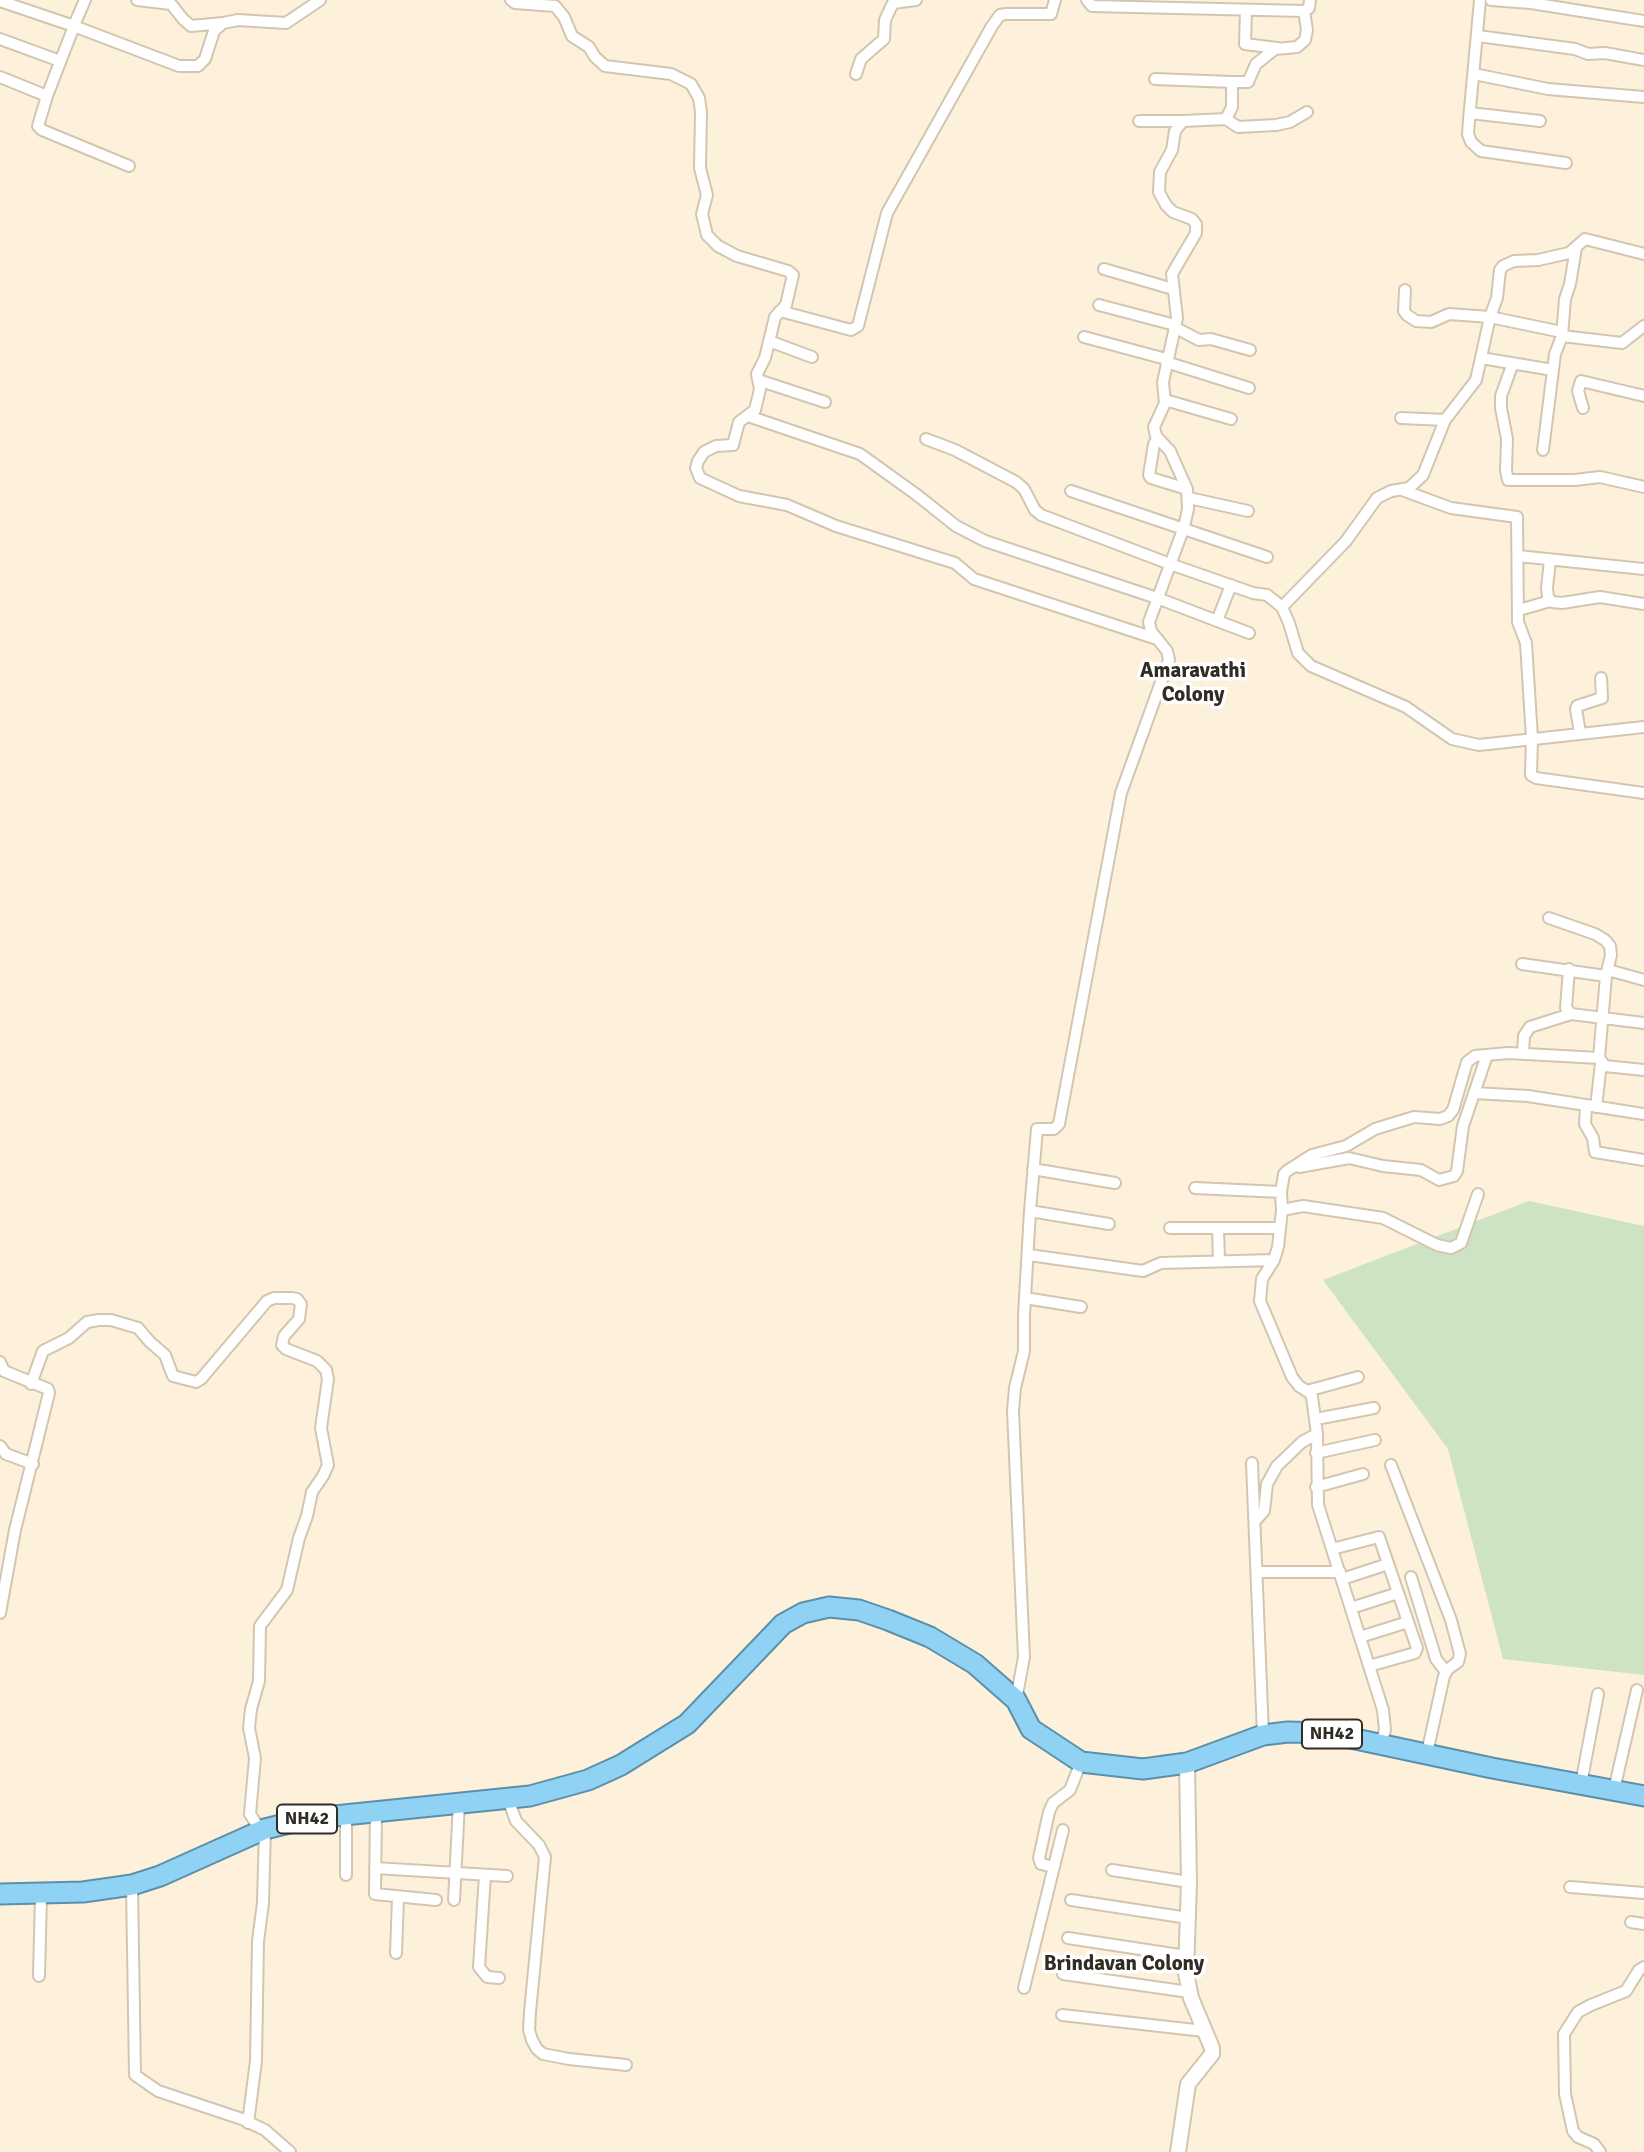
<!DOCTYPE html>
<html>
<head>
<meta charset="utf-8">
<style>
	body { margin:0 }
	canvas { display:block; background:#fef1db }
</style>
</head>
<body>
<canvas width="1644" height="2152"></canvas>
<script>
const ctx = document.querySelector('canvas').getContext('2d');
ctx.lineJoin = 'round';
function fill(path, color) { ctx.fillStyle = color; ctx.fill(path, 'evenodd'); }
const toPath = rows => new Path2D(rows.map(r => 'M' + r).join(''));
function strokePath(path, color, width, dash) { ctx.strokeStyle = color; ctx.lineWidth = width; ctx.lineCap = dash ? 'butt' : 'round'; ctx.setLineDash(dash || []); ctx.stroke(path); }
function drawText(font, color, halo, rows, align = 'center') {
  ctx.font = font + ' Signika,sans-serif'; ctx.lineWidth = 7; ctx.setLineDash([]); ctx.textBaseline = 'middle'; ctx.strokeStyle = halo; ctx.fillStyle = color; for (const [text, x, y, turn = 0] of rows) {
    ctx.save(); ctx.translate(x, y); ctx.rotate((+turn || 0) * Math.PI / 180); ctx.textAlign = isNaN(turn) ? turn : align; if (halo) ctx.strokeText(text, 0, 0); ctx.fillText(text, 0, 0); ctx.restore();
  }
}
const green = toPath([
	[1529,1201,1644,1226,1644,1675,1503,1659,1448,1449,1323,1280]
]);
const minor = toPath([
	[137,0,171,4,183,19,191,26,223,23],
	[511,0,515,3,555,6,564,17,572,36,589,47,595,57,605,66,671,74,691,84,699,98,701,112,700,168,707,195,702,214,707,235,718,246,737,256,788,271,793,275,786,305,775,317,765,358,757,374,760,389,755,410,739,422,733,445,716,446,704,452,698,461,696,468,700,478,739,496,787,505,836,526,955,563,974,579,1157,639],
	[1087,0,1092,6,1304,11,1309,8,1310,0],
	[1480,0,1469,120,1468,134,1471,142,1481,151,1566,163],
	[1491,0,1531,3,1644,21],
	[0,1,71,25,75,23,85,0],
	[1246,10,1245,44,1277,48],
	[71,25,179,66,198,66,205,59,214,31,223,23,238,20,286,23,320,0],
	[74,26,47,96,38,126,42,130,129,166],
	[1478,36,1575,49,1588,54,1605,53,1644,60],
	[0,39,60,61],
	[856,74,861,59,884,39,885,20,893,3,916,0],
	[1474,74,1548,89,1644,97],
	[0,77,47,96],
	[1155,79,1232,82],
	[1470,113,1540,121],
	[1226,119,1238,127,1276,125,1290,122,1307,112],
	[1139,121,1183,121],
	[1104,269,1173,289],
	[1405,290,1404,311,1407,315,1416,321,1431,322,1449,314,1490,317,1562,332],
	[1099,305,1175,325],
	[780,311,851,330,858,326,887,213,992,26,1000,15,1006,14,1051,14,1055,0],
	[1174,327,1199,340,1211,339,1250,350],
	[1562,336,1565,299,1570,284,1576,248],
	[1084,337,1166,359],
	[769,341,812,357],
	[1481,358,1553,370],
	[1166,362,1249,388],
	[1513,363,1501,396,1501,408,1507,439,1506,471,1508,480,1575,480,1600,477,1644,487],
	[758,380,825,402],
	[1165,400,1231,419],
	[1583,408,1578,391,1581,381,1644,396],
	[748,416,860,454,917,495,956,526,985,541,1157,598,1249,633],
	[1401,418,1445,420],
	[1158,438,1154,444,1149,475,1151,478,1187,489],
	[926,439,955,450,1016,482,1024,489,1035,510,1041,515,1170,564,1253,593,1267,595,1282,607,1346,541,1377,498,1391,491,1409,488,1423,475,1445,420,1476,380,1490,317,1497,298,1500,270,1503,266,1514,261,1538,260,1569,253,1585,239,1644,254],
	[1543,450,1555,354,1562,336,1622,343,1644,326],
	[1402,490,1451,508,1517,517,1518,622,1526,643,1532,738,1531,775,1536,778,1644,793],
	[1071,491,1267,557],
	[1189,498,1248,511],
	[1518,556,1644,569],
	[1550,560,1547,588,1548,597,1552,602,1562,603,1600,597,1644,604],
	[1282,607,1289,623,1298,653,1311,666,1406,707,1452,739,1479,745,1644,727],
	[1519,610,1550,601],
	[1217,621,1231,585],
	[1580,733,1576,709,1577,706,1602,698,1601,678],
	[1549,918,1595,934,1605,940,1610,946,1611,955,1606,976,1599,1058,1605,1066,1644,1070],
	[1522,964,1606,976],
	[1569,969,1566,1008,1571,1014,1644,1023],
	[1608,970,1644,980],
	[1523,1054,1524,1036,1530,1027,1571,1014],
	[1474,1093,1528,1096,1644,1114],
	[1586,1106,1585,1124,1593,1138,1595,1152,1644,1160],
	[1596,1107,1601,1063],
	[1299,1167,1349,1158,1383,1166,1421,1170,1439,1180,1454,1176,1457,1171,1463,1126,1487,1055],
	[1033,1169,1115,1183],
	[1195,1188,1281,1192],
	[1282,1210,1303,1206,1383,1218,1437,1245,1451,1248,1461,1243,1478,1194],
	[1030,1211,1109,1224],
	[1170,1228,1280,1228],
	[1218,1229,1219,1261],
	[1029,1255,1143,1271,1161,1263,1274,1260],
	[1025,1298,1081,1307],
	[0,1362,4,1371,48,1389,49,1393,15,1530,0,1613],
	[31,1384,43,1351,69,1338,87,1322,99,1320,111,1320,138,1328,150,1342,165,1355,173,1376,196,1382,201,1379,267,1301,274,1298,292,1298,297,1299,301,1304,299,1319,284,1336,282,1345,286,1349,317,1361,326,1370,328,1379,321,1428,328,1465,323,1476,312,1492,307,1516,299,1538,287,1590,260,1626,259,1681,251,1709,249,1728,255,1758,250,1814,261,1831],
	[1307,1391,1358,1377],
	[1316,1419,1374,1408],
	[0,1446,6,1454,33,1464],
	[1316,1453,1375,1440],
	[1252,1463,1263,1735],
	[1391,1465,1451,1620,1460,1654,1458,1662,1448,1669,1444,1676,1427,1753],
	[1316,1487,1363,1474],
	[1255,1521,1264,1511,1267,1484,1277,1466,1302,1442,1317,1434],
	[1332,1549,1379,1537,1417,1648,1415,1653,1369,1666],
	[1257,1572,1340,1572],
	[1411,1577,1436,1659,1446,1672],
	[1342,1579,1388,1564],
	[1351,1608,1398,1593],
	[1360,1637,1408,1622],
	[1016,1700,1024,1657,1013,1411,1015,1388,1024,1351,1024,1315,1030,1211,1037,1129,1054,1129,1059,1124,1121,793,1169,660,1167,651,1151,631,1149,622,1184,527,1188,509,1187,489,1170,451,1156,436,1154,427,1165,403,1163,382,1177,318,1172,274,1196,233,1196,224,1192,219,1173,212,1166,205,1159,192,1160,172,1172,150,1175,131,1183,121,1226,119,1232,107,1232,82,1248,82,1256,64,1275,49,1297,47,1305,40,1307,30,1304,11],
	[1381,1744,1385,1730,1383,1710,1318,1505,1317,1434,1312,1397,1310,1393,1299,1386,1292,1377,1260,1301,1262,1279,1274,1260,1278,1247,1282,1210,1281,1192,1284,1174,1287,1171,1312,1155,1346,1146,1375,1129,1414,1117,1440,1119,1448,1116,1453,1110,1467,1062,1475,1056,1508,1053,1599,1058],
	[1581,1784,1598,1694],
	[1614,1790,1637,1690],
	[508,1799,516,1821,539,1845,545,1857,530,2012,529,2030,532,2040,537,2049,543,2054,569,2059,626,2065],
	[376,1811,375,1894,436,1900],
	[1054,1867,1041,1864,1039,1858,1049,1812,1053,1803,1070,1790,1081,1762],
	[375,1868,507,1876],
	[1112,1870,1189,1882],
	[346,1875,346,1814],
	[485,1875,479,1967,487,1977,499,1978],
	[132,1885,135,2075,158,2091,242,2119,265,2130,290,2152],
	[1570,1887,1644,1893],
	[454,1900,459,1803],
	[1071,1900,1188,1918],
	[1631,1922,1644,1924],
	[1068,1938,1186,1956],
	[396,1953,398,1898],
	[1063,1974,1189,1992],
	[39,1976,41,1895],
	[1024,1988,1063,1830],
	[1062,2015,1204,2031],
	[248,2123,256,2061,258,1941,263,1903,265,1829],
	[1600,2152,1594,2144,1578,2137,1573,2131,1565,2094,1564,2034,1578,2012,1591,2005,1626,1991,1639,1970,1644,1967]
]);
const tertiary = toPath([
	[1178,2152,1188,2084,1212,2054,1212,2048,1191,1998,1186,1973,1189,1882,1187,1763]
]);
const trunk = toPath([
	[0,1894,83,1892,132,1885,160,1876,265,1829,305,1819,530,1796,588,1780,621,1765,687,1724,783,1624,803,1613,829,1607,859,1610,888,1620,930,1637,975,1664,1016,1700,1031,1729,1081,1762,1143,1769,1187,1763,1263,1735,1288,1732,1327,1733,1492,1768,1644,1796]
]);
const shields = [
	[1332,1734,60],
	[307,1819,60]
];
const shieldNames = [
	["NH42",1332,1734],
	["NH42",307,1819]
];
const neighbourhoodNames = [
	["Amaravathi",1193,671],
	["Colony",1193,695],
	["Brindavan Colony",1124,1964]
];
fill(green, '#cde3c3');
strokePath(minor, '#d3c6b1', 14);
strokePath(tertiary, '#d3c6b1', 18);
strokePath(trunk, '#5c90aa', 23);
strokePath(minor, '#fff', 10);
strokePath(tertiary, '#fff', 14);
strokePath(trunk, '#8fd2f4', 19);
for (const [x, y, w] of shields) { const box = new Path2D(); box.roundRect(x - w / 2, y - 14.5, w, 29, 5); ctx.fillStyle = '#fff'; ctx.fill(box); strokePath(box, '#312c24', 2); }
drawText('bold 18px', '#312c24', null, shieldNames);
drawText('bold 21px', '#312c24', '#fff', neighbourhoodNames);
</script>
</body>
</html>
